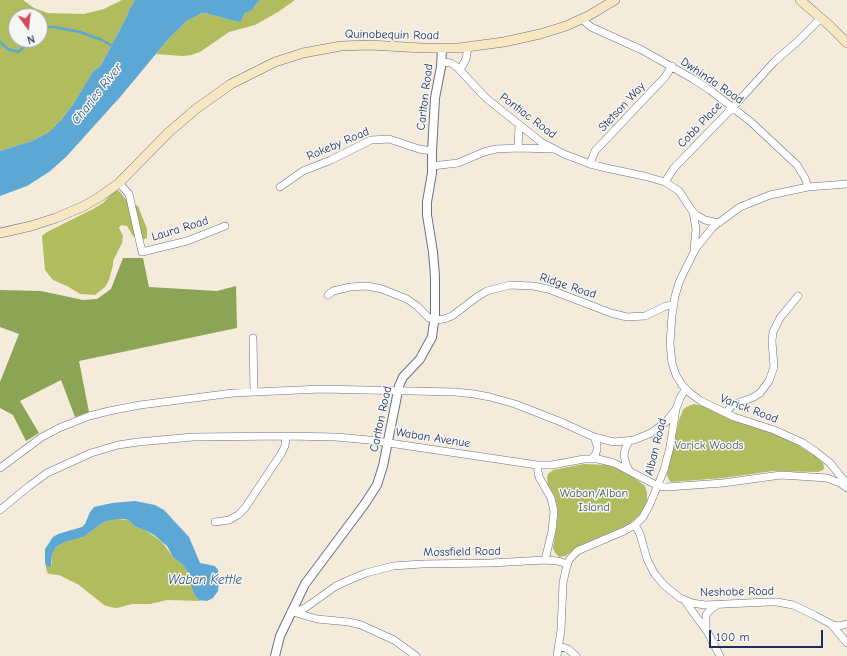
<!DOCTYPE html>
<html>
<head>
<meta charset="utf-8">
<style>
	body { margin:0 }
	#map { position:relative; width:847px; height:656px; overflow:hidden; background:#f4ebda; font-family:"Comic Neue",sans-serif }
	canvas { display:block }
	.north { position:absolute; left:8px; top:8px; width:40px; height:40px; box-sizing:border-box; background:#f6f6f2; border:1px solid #9ea6b7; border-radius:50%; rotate:165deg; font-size:11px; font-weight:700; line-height:16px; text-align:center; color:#1b2f5e }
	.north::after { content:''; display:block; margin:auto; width:14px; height:18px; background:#d1495b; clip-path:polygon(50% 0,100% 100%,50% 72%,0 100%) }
	.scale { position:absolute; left:709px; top:630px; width:114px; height:18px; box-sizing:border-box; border:2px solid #1b2f5e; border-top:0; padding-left:5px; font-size:12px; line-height:14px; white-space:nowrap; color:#1b2f5e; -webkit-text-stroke:3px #f6f6f2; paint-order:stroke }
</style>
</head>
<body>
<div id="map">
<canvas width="847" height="656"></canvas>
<div class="north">N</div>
<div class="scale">100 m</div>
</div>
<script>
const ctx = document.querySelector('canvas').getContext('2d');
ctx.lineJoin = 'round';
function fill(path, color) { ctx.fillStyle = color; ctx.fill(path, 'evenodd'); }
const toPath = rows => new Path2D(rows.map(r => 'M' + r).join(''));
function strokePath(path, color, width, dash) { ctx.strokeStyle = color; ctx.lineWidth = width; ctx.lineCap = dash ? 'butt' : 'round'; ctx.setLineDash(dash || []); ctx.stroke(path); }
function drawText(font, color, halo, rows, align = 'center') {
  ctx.font = font + ' "Comic Neue",sans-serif'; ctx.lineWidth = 3; ctx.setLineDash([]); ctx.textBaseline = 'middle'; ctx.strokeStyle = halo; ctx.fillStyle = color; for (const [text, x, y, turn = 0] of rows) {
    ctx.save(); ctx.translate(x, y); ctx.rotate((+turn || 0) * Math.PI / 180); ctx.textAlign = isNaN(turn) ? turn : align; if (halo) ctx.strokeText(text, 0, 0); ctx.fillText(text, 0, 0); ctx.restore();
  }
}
const green = toPath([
	[0,0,23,0,34,8,48,13,84,14,104,9,122,0,135,0,130,8,126,18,101,65,92,73,74,103,62,119,49,132,32,141,0,151],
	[16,16,40,16,40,40,16,40],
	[261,0,295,0,278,12,255,25,229,32,200,52,191,55,182,56,156,54,170,37,188,20,194,16,205,13,238,22,243,17,245,13,254,8,257,3],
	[117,190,120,192,128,202,138,206,147,229,147,238,141,240,133,236,127,226,121,225,119,228,123,236,122,243,113,261,113,265,109,280,105,287,95,295,80,294,69,287,53,280,45,270,42,236,47,232,93,209,103,203,114,191],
	[694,404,704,406,732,420,772,433,793,442,814,455,823,463,824,468,823,470,818,472,773,471,723,478,671,482,669,480,667,475,679,420,683,410,686,407],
	[584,464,606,465,619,469,633,477,645,486,647,493,647,501,640,515,628,525,581,545,565,556,559,557,555,553,553,548,557,524,558,510,555,497,548,485,547,478,548,474,553,470],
	[117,519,128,520,136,527,145,530,162,542,173,557,182,564,189,573,191,576,190,583,195,596,199,600,203,601,167,600,150,604,132,604,117,608,110,607,104,605,79,585,59,575,49,574,47,572,45,563,47,567,52,564,52,554,56,547,65,542,83,537,104,522]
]);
const forest = toPath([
	[123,258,143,258,149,287,217,291,236,286,237,328,79,361,89,412,75,417,61,380,20,401,39,433,26,441,13,415,0,408,0,382,19,334,0,327,0,290,41,291,83,300,97,299,111,289]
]);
const water = toPath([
	[135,0,261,0,257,3,252,10,245,13,241,21,238,22,205,13,200,14,188,20,170,37,121,96,66,157,49,172,27,186,0,196,0,151,32,141,49,132,62,119,74,103,92,73,101,65,126,18,130,8],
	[135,501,155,505,164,510,189,537,200,563,215,566,218,570,219,580,218,591,213,598,207,601,199,600,195,596,190,583,191,576,189,573,182,564,173,557,167,546,154,535,145,530,136,527,128,520,125,519,117,519,104,522,83,537,65,542,56,547,52,554,51,566,47,567,45,563,45,549,53,537,58,534,82,527,85,524,90,512,94,507,112,503]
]);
const stream = toPath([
	[40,27,54,27,80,32,102,40,114,47],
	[0,42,8,49,18,52,23,48,24,40]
]);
const minor = toPath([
	[582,19,591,27,642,50,693,79,710,90,751,122,797,165,805,178,808,187],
	[442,62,451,63,457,67,486,98,541,142,564,154,590,164,606,168,644,176,665,182,679,191,693,212,698,216,705,220,718,223],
	[460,70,466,59,468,47],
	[518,148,519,125],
	[590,164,595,151,665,77,672,66],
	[432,166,458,163,484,152,496,149,518,148,553,149],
	[665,182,674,168,733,107,775,61,798,41,821,18],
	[119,183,129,194,142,252,187,241,225,226],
	[847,184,808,187,770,195,740,207,713,227,696,248,680,280,675,296,672,315,670,344,672,363,676,375,682,385,690,393,701,401,734,417,774,430,803,443,816,452,830,463,847,484],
	[280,187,303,171,331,160,371,140,389,139,419,149,432,151],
	[693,212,696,229,694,249],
	[328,295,333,291,350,287,367,286,382,289,407,299,417,306,429,318,435,320,444,319,452,316,477,297,487,291,510,285,533,286,548,289,611,313,627,317,645,316,666,306,673,305],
	[253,338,254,392],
	[726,413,732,405,752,398,760,393,769,381,774,367,772,341,773,332,780,318,798,296],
	[629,441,625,449,624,456,626,464,629,470],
	[591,459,595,455,597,450,597,445,594,437],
	[537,465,539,477,551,498,554,511,552,531,545,560],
	[0,468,42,437,59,428,89,416,109,411,140,405,233,393,321,389,455,392,474,394,490,397,515,404,561,422,594,437,614,442,634,440,651,433,666,422,676,409],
	[0,510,28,487,47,473,91,453,118,445,138,442,193,437,286,436,336,437,369,440,537,465,552,465,584,459,598,459,614,463,658,486,667,487,723,483,781,475,827,478,840,483,847,488],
	[215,522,229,520,238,515,245,508,281,454,285,446,286,436],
	[635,525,640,534,647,559,654,573,664,585,680,598,692,603,705,605,768,602,777,602,793,605,814,615,831,624,847,643],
	[685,601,708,633,720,656],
	[291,612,298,611,305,608,336,586,349,580,366,573,393,566,422,564,490,563,545,560,558,561,567,564],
	[293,612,317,619,349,622,361,625,394,640,416,656],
	[832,625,839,626,847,624],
	[706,629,706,615,711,609,717,605],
	[559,646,568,649,576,656],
	[557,656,561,630,563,583,566,569,569,560,577,551,624,531,635,525,643,517,650,504,664,470,670,447,676,409,680,398,685,390]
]);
const tertiary = toPath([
	[275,656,280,636,305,584,364,505,377,485,383,466,399,386,403,377,420,359,432,337,435,314,435,276,433,252,427,215,427,202,432,173,432,151,435,98,441,67,442,48]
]);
const secondary = toPath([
	[800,0,829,25,847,43],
	[0,233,31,226,56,218,82,207,98,198,119,183,168,133,196,109,231,84,275,62,303,53,341,46,370,45,422,48,459,48,504,42,540,34,566,26,590,15,615,0]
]);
const streetNames = [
	["Quinobequin Road",392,35,1],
	["Dwhinda Road",712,81,34],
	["Carlton Road",425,97,-83],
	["Stetson Way",622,107,-47],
	["Pontiac Road",528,116,37],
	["Cobb Place",700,125,-46],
	["Rokeby Road",338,144,-23],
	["Laura Road",180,229,-17],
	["Ridge Road",568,286,18],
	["Varick Road",749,409,21],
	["Carlton Road",381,419,-78],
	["Waban Avenue",433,438,9],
	["Alban Road",656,447,-76],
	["Mossfield Road",462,552,-1],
	["Neshobe Road",737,592,-1]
];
const parkNames = [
	["Varick Woods",709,446],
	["Waban/Alban",594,494],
	["Island",594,508]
];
const waterNames = [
	["Charles River",97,94,-52],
	["Waban Kettle",205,580]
];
fill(green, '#b0bc5e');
fill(forest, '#8ca455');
fill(water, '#5da7d5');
strokePath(stream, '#5da7d5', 2.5);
strokePath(minor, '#677189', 8);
strokePath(tertiary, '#677189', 10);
strokePath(secondary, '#677189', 10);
strokePath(minor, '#fff', 7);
strokePath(tertiary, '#fff', 8);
strokePath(secondary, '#f7e8c3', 9);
drawText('12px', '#1b2f5e', '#f6f6f2', streetNames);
drawText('12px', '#48595e', '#f6f6f2', parkNames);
drawText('italic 13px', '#325988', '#f6f6f2', waterNames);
</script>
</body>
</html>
